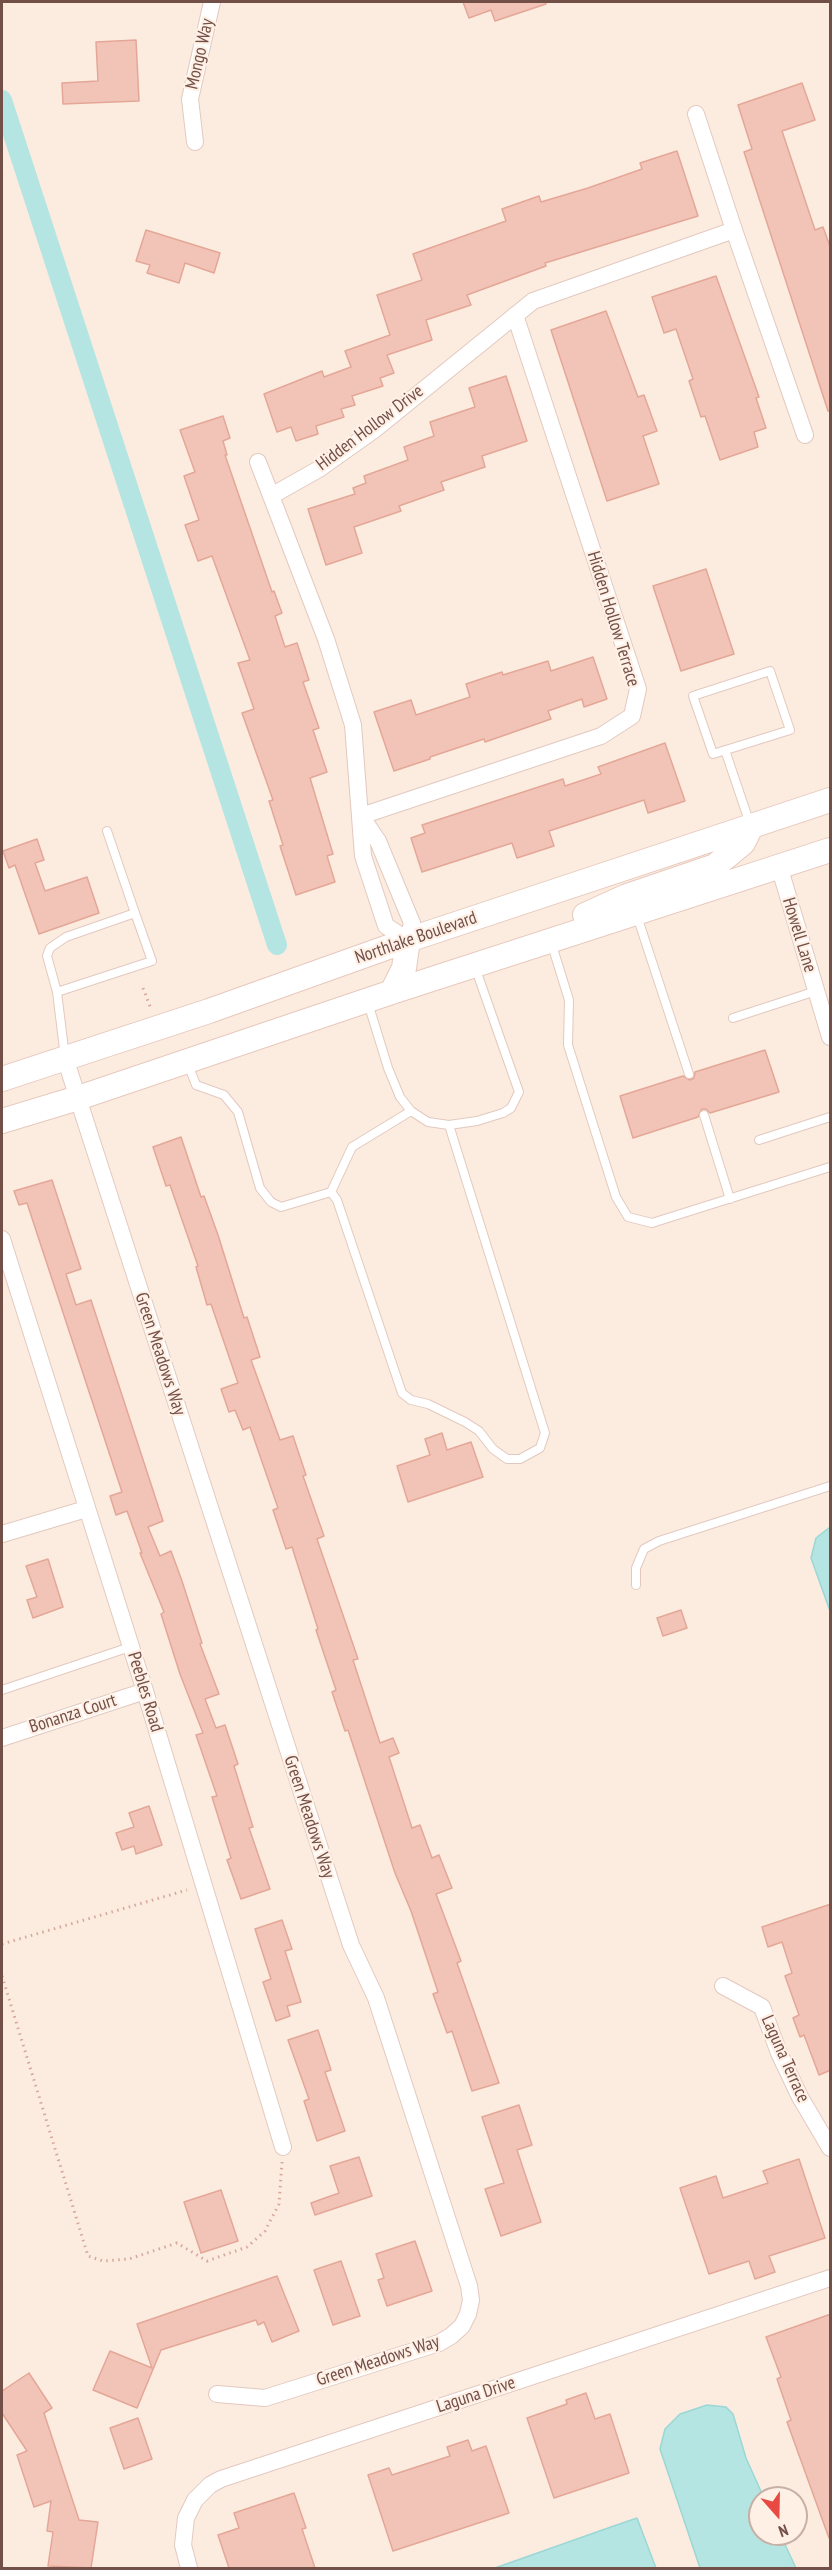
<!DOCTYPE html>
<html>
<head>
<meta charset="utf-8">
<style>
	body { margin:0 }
	#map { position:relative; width:832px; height:2570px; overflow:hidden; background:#fcece0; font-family:"PT Sans Narrow",sans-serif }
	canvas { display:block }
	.frame { position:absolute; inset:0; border:3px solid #724f47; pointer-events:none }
	.north { position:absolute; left:748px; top:2486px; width:60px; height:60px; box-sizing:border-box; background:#fff0e6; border:2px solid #c7b0a6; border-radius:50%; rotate:160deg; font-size:16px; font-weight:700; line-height:24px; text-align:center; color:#724f47 }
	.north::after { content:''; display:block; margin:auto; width:21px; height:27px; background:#e84a43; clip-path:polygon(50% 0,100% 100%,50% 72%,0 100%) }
</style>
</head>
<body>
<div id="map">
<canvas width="832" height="2570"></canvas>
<div class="frame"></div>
<div class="north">N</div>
</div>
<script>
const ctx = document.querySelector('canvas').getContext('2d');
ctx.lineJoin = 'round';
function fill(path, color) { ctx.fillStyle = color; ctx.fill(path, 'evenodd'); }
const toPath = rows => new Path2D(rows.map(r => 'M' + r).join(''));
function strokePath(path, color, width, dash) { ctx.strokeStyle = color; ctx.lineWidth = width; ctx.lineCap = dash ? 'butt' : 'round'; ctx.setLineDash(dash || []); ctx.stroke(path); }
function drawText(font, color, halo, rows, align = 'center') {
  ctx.font = font + ' "PT Sans Narrow",sans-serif'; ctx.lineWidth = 4.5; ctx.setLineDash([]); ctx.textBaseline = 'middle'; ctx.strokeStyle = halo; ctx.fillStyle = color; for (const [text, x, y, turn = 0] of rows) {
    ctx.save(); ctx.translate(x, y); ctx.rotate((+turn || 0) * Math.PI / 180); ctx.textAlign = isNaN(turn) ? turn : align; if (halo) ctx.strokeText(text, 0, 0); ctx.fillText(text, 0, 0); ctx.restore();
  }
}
const water = toPath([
	[830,1527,830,1611,811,1558,816,1538,830,1527],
	[707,2405,726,2407,733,2414,746,2458,764,2498,760,2498,760,2534,780,2534,796,2568,700,2568,660,2449,665,2429,680,2414,707,2405],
	[637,2518,656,2568,495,2568,608,2528,637,2518]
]);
const canal = toPath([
	[2,100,277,945]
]);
const building = toPath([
	[463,2,545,2,546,4,495,21,491,10,469,18,463,2],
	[136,40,139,101,63,104,62,83,98,81,96,42,136,40],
	[802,83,815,120,782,131,815,230,823,227,831,249,831,411,828,411,744,152,752,149,738,105,802,83],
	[677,151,698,216,545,263,546,266,467,295,471,305,426,320,432,340,387,355,394,373,380,378,383,386,352,396,355,405,341,409,344,417,316,426,318,434,296,441,291,427,277,432,264,394,322,371,324,377,351,367,345,351,390,335,377,295,422,280,413,254,506,221,502,209,539,196,541,202,588,188,642,169,640,163,677,151],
	[146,230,220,253,214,273,185,263,179,283,147,273,150,265,136,261,146,230],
	[716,276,759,397,756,398,766,428,754,432,758,447,720,460,705,416,701,417,689,381,693,379,676,329,664,333,652,297,716,276],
	[606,311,638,397,644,395,657,431,643,436,659,484,607,501,551,330,606,311],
	[506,376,527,441,482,456,485,467,441,482,444,490,399,506,401,511,354,527,362,553,326,565,308,509,355,494,353,488,366,483,364,476,408,460,404,447,434,436,430,422,475,407,469,388,506,376],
	[223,416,230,438,223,441,227,455,225,455,272,592,274,591,282,613,275,616,285,647,297,643,309,680,303,682,319,728,313,730,327,772,310,778,333,854,327,856,335,882,296,895,280,846,283,845,269,801,273,800,242,713,254,709,238,663,250,660,212,556,198,561,185,525,199,520,184,476,195,472,180,430,223,416],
	[706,569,734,654,681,671,653,586,706,569],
	[593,657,607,699,584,707,582,699,548,711,551,719,485,742,484,739,430,757,430,759,394,771,374,712,411,700,416,715,470,697,466,684,502,672,503,675,548,661,551,671,593,657],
	[665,743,685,801,648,813,644,800,549,831,554,846,517,858,512,843,422,872,411,838,425,833,422,825,563,779,565,786,601,774,598,767,665,743],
	[37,839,44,860,35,863,45,891,87,877,99,913,39,934,15,865,9,868,3,851,37,839],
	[765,1050,779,1092,710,1113,706,1109,702,1109,698,1117,633,1138,620,1096,683,1076,690,1080,694,1078,695,1072,765,1050],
	[181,1137,201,1197,204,1196,218,1235,244,1318,247,1317,260,1357,251,1360,280,1440,293,1436,306,1475,303,1476,324,1536,317,1539,358,1659,353,1660,380,1743,393,1738,399,1753,389,1757,412,1828,420,1825,432,1858,439,1855,452,1888,436,1894,461,1961,457,1963,499,2083,472,2091,452,2031,447,2033,433,1994,438,1992,411,1911,395,1873,348,1730,345,1731,332,1692,336,1690,316,1630,318,1629,292,1547,286,1549,273,1510,278,1508,250,1427,243,1430,235,1410,229,1412,221,1389,238,1383,211,1304,207,1305,196,1267,198,1266,170,1185,166,1186,153,1147,181,1137],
	[52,1180,81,1269,66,1274,76,1305,91,1300,163,1521,148,1527,160,1556,171,1551,182,1581,202,1643,200,1644,219,1694,205,1699,216,1728,225,1725,238,1764,234,1766,253,1827,249,1828,270,1889,241,1899,227,1860,231,1858,212,1797,217,1796,196,1735,203,1733,180,1674,161,1614,164,1612,140,1553,142,1553,127,1511,116,1515,110,1496,122,1492,27,1203,19,1205,14,1191,52,1180],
	[442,1433,447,1450,471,1442,483,1477,408,1502,397,1466,430,1455,425,1439,442,1433],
	[48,1559,63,1607,33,1618,27,1600,37,1597,26,1566,48,1559],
	[681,1610,687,1628,663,1636,657,1618,681,1610],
	[149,1806,162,1845,136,1854,134,1846,122,1850,116,1833,134,1827,129,1813,149,1806],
	[831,1904,831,2070,819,2075,804,2035,800,2037,793,2018,799,2015,785,1976,792,1973,782,1942,768,1947,762,1927,831,1904],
	[282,1920,292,1949,285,1951,301,2002,287,2006,290,2016,276,2021,263,1982,271,1979,255,1929,282,1920],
	[318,2030,331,2070,325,2072,345,2131,317,2141,304,2101,309,2099,288,2040,318,2030],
	[519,2105,532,2145,517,2150,541,2222,501,2236,485,2189,504,2183,482,2117,519,2105],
	[359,2157,372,2196,315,2215,311,2203,339,2193,330,2166,359,2157],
	[799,2159,825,2238,769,2256,775,2272,755,2279,749,2261,709,2274,680,2188,716,2176,723,2198,768,2183,763,2171,799,2159],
	[221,2190,238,2241,201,2253,184,2202,221,2190],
	[415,2241,432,2291,387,2306,378,2280,384,2278,376,2254,415,2241],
	[341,2261,360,2316,333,2325,314,2270,341,2261],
	[277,2276,299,2331,272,2342,264,2322,258,2325,256,2320,161,2350,137,2408,93,2390,110,2351,152,2368,137,2324,277,2276],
	[831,2314,831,2538,829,2538,787,2422,791,2420,777,2379,781,2377,766,2337,831,2314],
	[29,2373,52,2408,44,2413,79,2520,98,2522,91,2568,48,2566,53,2532,47,2531,51,2501,34,2507,17,2455,27,2451,2,2413,2,2391,29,2373],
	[586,2393,595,2419,610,2414,629,2473,554,2498,527,2418,567,2404,566,2400,586,2393],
	[138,2418,152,2459,124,2469,110,2428,138,2418],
	[468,2440,472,2451,486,2446,509,2513,393,2551,368,2475,389,2468,392,2475,450,2456,447,2447,468,2440],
	[294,2493,306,2528,302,2529,315,2568,229,2568,218,2535,239,2528,234,2513,294,2493]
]);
const path = toPath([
	[143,988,151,1009],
	[2,1944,187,1890],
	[2,1976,88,2256,103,2261,129,2259,177,2243,207,2261,247,2247,265,2231,279,2204,282,2162]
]);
const lane = toPath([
	[770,671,790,730,713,754,693,696,770,671],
	[725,750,750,824],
	[637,916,689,1074],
	[551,942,569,1000,568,1045,616,1197,628,1217,652,1223,830,1167],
	[57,992,152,961,135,913],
	[368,1003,388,1068,400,1097,411,1111,428,1122,449,1125,477,1121,503,1113,511,1108,519,1092,475,967],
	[733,1018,816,991],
	[65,1057,57,992,47,956,50,948,66,937,135,913,107,831],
	[188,1064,196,1085,224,1095,238,1112,260,1188,271,1202,281,1207,331,1192,337,1200,402,1393,411,1400,428,1404,465,1422,479,1431,493,1449,507,1459,520,1459,540,1448,545,1433,449,1125],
	[704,1115,730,1199],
	[759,1140,830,1117],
	[331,1192,352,1147,411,1111],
	[636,1585,636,1568,644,1549,659,1541,830,1486],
	[2,1690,130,1647]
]);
const street = toPath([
	[696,114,734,230,805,435],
	[195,142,190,99,212,2],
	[258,462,326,639,353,725,363,856,386,926,408,940,412,923,378,841,361,816],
	[271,496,319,469,374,430,533,301,734,230],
	[361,816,601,736,632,716,638,689,515,315],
	[779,866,830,1037],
	[65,1058,351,1945,376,1998,469,2286,471,2300,468,2314,462,2326,451,2336,439,2343,265,2398,217,2394],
	[2,1239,145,1691,283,2147],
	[2,1534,86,1509],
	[2,1738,145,1691],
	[723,1986,762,2007,779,2053,800,2097,830,2148],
	[189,2568,183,2545,186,2518,195,2500,210,2485,221,2479,830,2278]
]);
const secondary = toPath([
	[585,915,627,896,715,866,743,843,751,827],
	[392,992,404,968,408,940],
	[2,1079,209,1011,408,940,830,800],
	[2,1121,78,1098,392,992,830,850]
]);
const streetNames = [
	["Mongo Way",200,54,-77],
	["Hidden Hollow Drive",370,428,-37],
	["Hidden Hollow Terrace",613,619,73],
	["Howell Lane",799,935,73],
	["Northlake Boulevard",416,938,-19],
	["Green Meadows Way",160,1354,72],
	["Peebles Road",145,1692,73],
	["Bonanza Court",73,1714,-18],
	["Green Meadows Way",309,1817,72],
	["Laguna Terrace",785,2059,66],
	["Green Meadows Way",378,2361,-18],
	["Laguna Drive",476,2395,-18]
];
fill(water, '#b4e5e3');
strokePath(water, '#9bd7d5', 1.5);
strokePath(canal, '#b4e5e3', 20);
fill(building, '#f2c4b7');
strokePath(building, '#e4a797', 1.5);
strokePath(lane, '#e2c9bf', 10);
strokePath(street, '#e2c9bf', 18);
strokePath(secondary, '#e7c8bc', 26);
strokePath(path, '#d6a79b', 3, [1.5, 4.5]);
strokePath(lane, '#fff', 8);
strokePath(street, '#fff', 16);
strokePath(secondary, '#fff', 24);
drawText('18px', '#724f47', '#fff0e6', streetNames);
</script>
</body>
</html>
